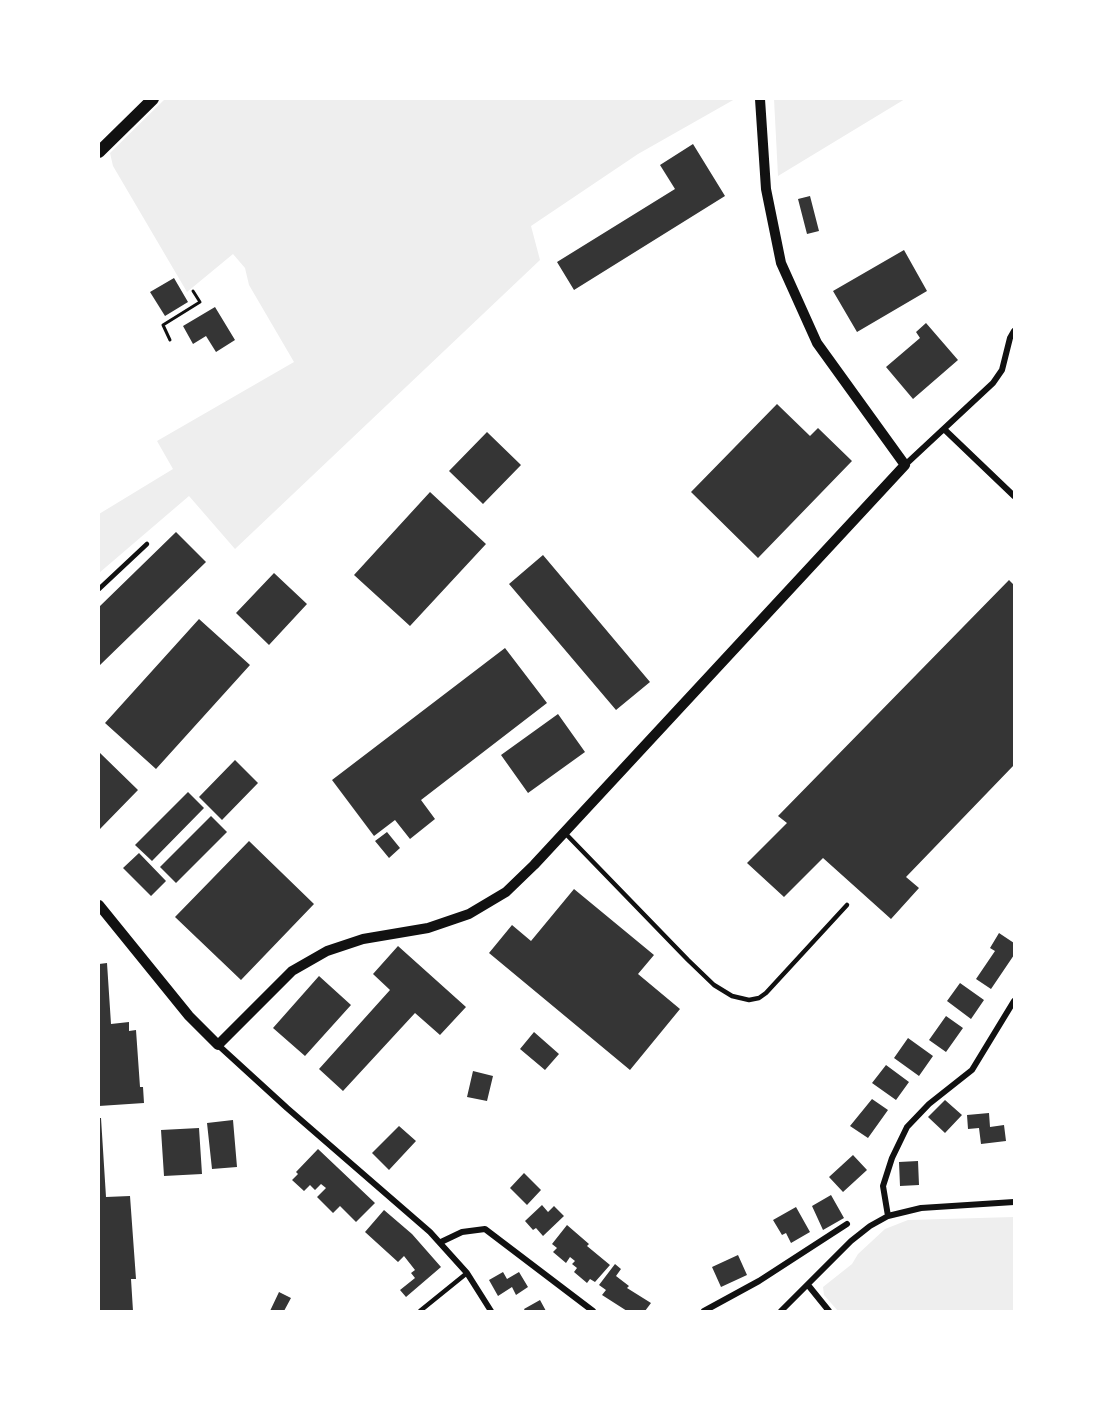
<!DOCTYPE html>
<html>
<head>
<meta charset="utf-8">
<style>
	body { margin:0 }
	#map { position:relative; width:1113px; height:1410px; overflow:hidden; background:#fff; font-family:"Space Grotesk",sans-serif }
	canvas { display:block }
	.frame { position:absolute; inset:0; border:100px solid #fff; pointer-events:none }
</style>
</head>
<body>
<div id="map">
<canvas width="1113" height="1410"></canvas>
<div class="frame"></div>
</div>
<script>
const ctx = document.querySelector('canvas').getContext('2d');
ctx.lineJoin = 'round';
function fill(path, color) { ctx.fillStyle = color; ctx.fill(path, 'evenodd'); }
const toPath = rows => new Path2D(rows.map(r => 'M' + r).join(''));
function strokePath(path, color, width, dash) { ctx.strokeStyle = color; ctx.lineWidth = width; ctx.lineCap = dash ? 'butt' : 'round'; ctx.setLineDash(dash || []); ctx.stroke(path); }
const green = toPath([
	[165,99,735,99,638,154,531,226,540,260,235,549,189,496,99,573,99,514,173,469,157,441,294,362,249,285,245,268,233,254,187,292,113,166,110,153],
	[774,99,905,99,778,176],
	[1014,1217,1014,1311,838,1311,824,1295,823,1287,852,1264,858,1254,885,1229,908,1220]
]);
const building = toPath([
	[693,144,725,196,574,290,557,262,675,189,660,165],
	[810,196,819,231,807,234,798,199],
	[904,250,927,291,857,332,833,291],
	[174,278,188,302,165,316,150,292],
	[215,307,235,340,216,352,206,336,193,344,183,326],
	[926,323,958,360,913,399,886,367,920,338,916,332],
	[777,404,810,436,818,428,852,461,758,558,691,492],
	[487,432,521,465,483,504,449,471],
	[430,492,486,544,410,626,354,575],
	[176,532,206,562,99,666,99,607],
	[543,555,650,682,616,710,509,584],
	[274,573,307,604,269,645,236,613],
	[1009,580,1014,585,1014,765,906,877,919,888,891,919,823,858,784,897,747,863,787,823,778,816],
	[199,619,250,665,156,769,105,723],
	[505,648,547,703,421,800,435,819,410,839,395,820,374,836,332,780],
	[558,714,585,752,528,793,501,755],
	[99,752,138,790,100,829,99,828],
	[235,760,258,783,222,820,199,797],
	[188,792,204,808,152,861,135,845],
	[211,816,227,832,176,883,160,867],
	[387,832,400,848,389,858,375,841],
	[249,841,314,904,241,980,175,917],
	[139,853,166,881,151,896,123,868],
	[574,889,654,955,638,974,680,1009,630,1070,489,953,512,925,531,941],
	[999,933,1014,943,1014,955,991,989,976,979,995,951,990,948],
	[398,946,466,1007,440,1035,415,1013,343,1091,319,1069,390,990,373,974],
	[107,963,111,1024,129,1022,129,1031,136,1030,140,1087,143,1087,144,1103,99,1106,99,964],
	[319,976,351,1005,305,1056,273,1028],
	[960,983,984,1000,971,1019,947,1001],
	[946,1016,963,1028,946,1052,929,1040],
	[534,1032,559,1054,545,1070,520,1049],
	[908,1038,933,1056,919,1076,894,1058],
	[886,1065,909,1082,896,1100,872,1083],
	[473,1071,493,1076,487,1101,467,1097],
	[872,1099,888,1110,868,1138,850,1126],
	[945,1100,962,1115,945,1133,928,1117],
	[989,1113,990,1127,1004,1125,1006,1141,981,1144,979,1128,968,1129,967,1115],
	[99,1118,101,1118,106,1197,130,1196,136,1279,131,1279,133,1311,99,1311],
	[233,1120,237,1167,212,1169,207,1123],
	[399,1126,416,1141,389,1170,372,1153],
	[199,1128,202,1174,164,1176,161,1130],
	[318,1149,375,1203,356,1222,340,1206,333,1213,317,1197,326,1188,321,1184,315,1190,310,1185,304,1191,292,1180,298,1174,296,1172],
	[853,1155,867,1170,843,1192,829,1177],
	[918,1161,919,1185,900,1186,899,1162],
	[524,1173,541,1190,527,1205,510,1188],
	[831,1195,844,1218,823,1230,812,1206],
	[542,1205,548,1212,554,1206,564,1216,543,1236,536,1228,533,1230,525,1221],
	[796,1207,810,1232,791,1243,786,1233,782,1235,773,1220],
	[384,1210,412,1234,441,1267,406,1297,400,1290,415,1278,411,1273,415,1270,404,1256,398,1262,365,1232],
	[567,1225,589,1244,587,1246,610,1265,595,1282,590,1279,587,1283,574,1272,577,1268,572,1264,575,1261,570,1257,566,1263,553,1252,557,1248,552,1244],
	[738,1255,747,1275,721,1287,712,1267],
	[615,1264,621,1269,616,1276,629,1286,627,1288,651,1303,645,1311,627,1311,602,1295,606,1290,599,1285],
	[503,1272,507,1279,519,1272,528,1287,516,1295,512,1287,498,1296,489,1280],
	[279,1292,291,1298,284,1311,270,1311],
	[540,1300,546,1311,525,1311,524,1309]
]);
const path = toPath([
	[170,340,163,325,200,302,193,291]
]);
const service = toPath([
	[99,589,147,544],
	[564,832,688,960,714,985,732,996,749,1000,759,998,766,993,847,905],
	[420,1311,467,1273]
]);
const minor = toPath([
	[945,430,1014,496],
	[905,465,993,383,1002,370,1010,338,1014,331],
	[218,1045,287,1108,430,1232,467,1273,491,1311],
	[888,1216,883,1186,892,1158,907,1127,929,1104,972,1070,1014,1001],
	[441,1242,462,1232,485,1229,593,1311],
	[808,1285,829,1311],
	[704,1311,759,1281,847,1224],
	[781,1311,851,1241,870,1226,888,1216,921,1208,1014,1202]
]);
const tertiary = toPath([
	[99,905,189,1016,218,1045,292,971,327,951,363,939,428,928,469,914,506,892,534,865,905,465,817,343,781,263,766,189,760,99]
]);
const secondary = toPath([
	[99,152,153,99]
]);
fill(green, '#eee');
fill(building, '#353535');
strokePath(path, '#111', 3);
strokePath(service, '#111', 4.5);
strokePath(minor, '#111', 6);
strokePath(tertiary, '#111', 10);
strokePath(secondary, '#111', 12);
</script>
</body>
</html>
